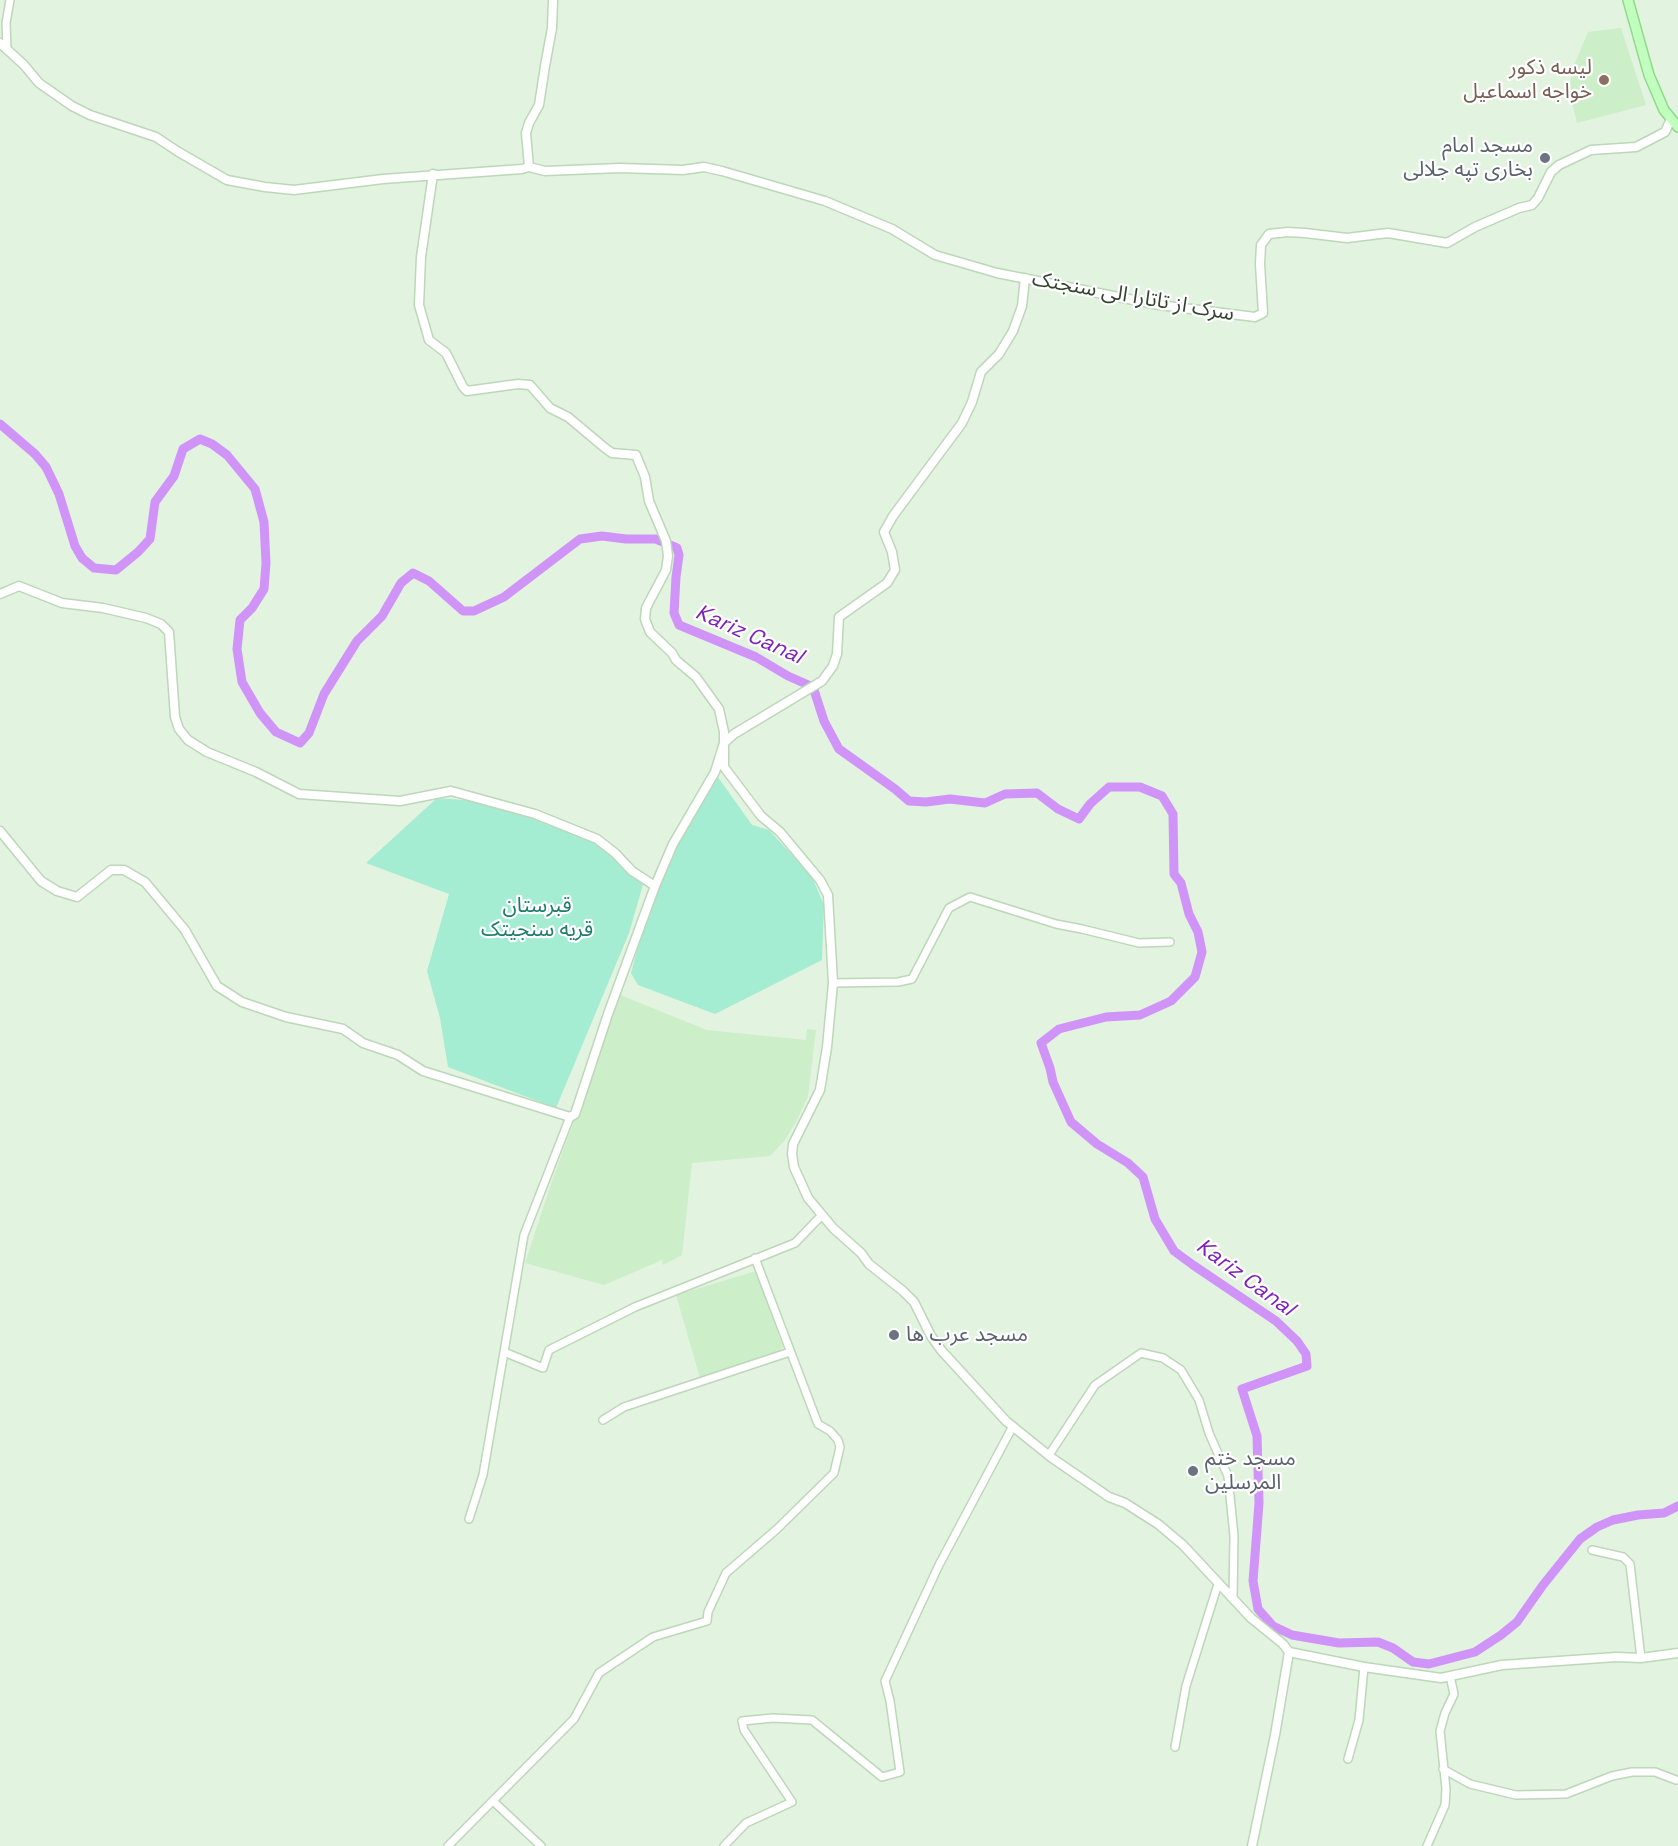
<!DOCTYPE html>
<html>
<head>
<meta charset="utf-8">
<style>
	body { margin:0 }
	canvas { display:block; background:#e2f3e0 }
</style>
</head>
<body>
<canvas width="1678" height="1846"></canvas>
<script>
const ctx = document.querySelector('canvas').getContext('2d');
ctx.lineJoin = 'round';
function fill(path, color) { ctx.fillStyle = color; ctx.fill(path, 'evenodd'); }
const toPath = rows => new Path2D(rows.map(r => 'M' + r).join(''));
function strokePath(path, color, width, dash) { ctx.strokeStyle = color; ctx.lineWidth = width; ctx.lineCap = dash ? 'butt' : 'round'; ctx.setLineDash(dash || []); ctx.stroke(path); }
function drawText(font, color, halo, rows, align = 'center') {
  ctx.font = font + ' "Space Grotesk","Noto Sans Arabic",sans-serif'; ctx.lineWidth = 4.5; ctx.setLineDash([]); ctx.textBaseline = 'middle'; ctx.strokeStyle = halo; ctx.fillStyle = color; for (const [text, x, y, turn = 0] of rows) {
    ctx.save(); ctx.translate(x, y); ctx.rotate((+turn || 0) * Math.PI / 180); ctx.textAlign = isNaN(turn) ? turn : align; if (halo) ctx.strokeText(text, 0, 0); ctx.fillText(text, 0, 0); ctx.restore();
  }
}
const education = toPath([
	[1621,28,1646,105,1577,123,1569,90,1572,70,1588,32],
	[620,995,707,1030,806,1040,807,1029,816,1030,808,1096,797,1120,785,1140,770,1156,692,1163,682,1255,663,1265,662,1260,604,1285,525,1263,552,1181],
	[756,1271,783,1347,780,1351,700,1378,676,1295]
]);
const green = toPath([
	[715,773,752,825,769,830,812,877,824,905,822,960,715,1014,638,985,631,973,663,854,699,790],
	[437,798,476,801,586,836,644,881,629,933,556,1108,448,1067,440,1018,427,971,449,894,366,863]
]);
const canal = toPath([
	[0,424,35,454,46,467,59,494,75,546,82,558,94,568,116,570,138,552,150,539,155,502,174,476,183,449,200,439,212,444,227,455,255,489,264,522,266,563,264,589,252,608,240,620,237,649,242,682,260,713,276,732,300,743,309,733,324,694,357,641,382,616,401,583,413,573,429,581,463,611,474,611,504,597,580,539,602,536,626,539,656,539,677,548,679,555,676,577,674,613,679,625,756,657,788,676,813,687,824,721,839,749,895,789,909,801,926,802,950,799,985,803,1005,794,1037,793,1058,809,1079,819,1090,804,1109,787,1140,787,1162,796,1173,814,1174,874,1181,883,1189,914,1198,932,1202,952,1195,977,1171,1001,1140,1015,1106,1017,1059,1029,1041,1043,1050,1068,1053,1082,1071,1122,1097,1144,1128,1163,1143,1177,1155,1219,1174,1251,1193,1265,1276,1321,1297,1341,1306,1354,1307,1366,1242,1389,1257,1436,1259,1503,1253,1581,1258,1609,1273,1626,1292,1635,1339,1643,1378,1642,1393,1648,1413,1662,1429,1664,1475,1652,1501,1635,1517,1622,1543,1585,1580,1539,1597,1527,1613,1520,1638,1515,1664,1513,1678,1506]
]);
const minor = toPath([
	[7,50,6,23,10,0],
	[833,983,898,982,912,979,949,908,970,897,1056,924,1082,929,1139,943,1170,942],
	[504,1352,543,1368,549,1350,635,1307,795,1243,822,1215],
	[603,1420,624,1407,790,1352],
	[1049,1455,1095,1385,1141,1353,1163,1358,1181,1370,1199,1400,1209,1433,1228,1476,1234,1536,1233,1599],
	[469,1519,483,1475,524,1235,570,1117],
	[1592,1550,1623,1557,1630,1564,1641,1658],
	[1175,1747,1186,1686,1218,1584],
	[1348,1759,1359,1720,1364,1667],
	[1443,1769,1470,1784,1516,1795,1566,1794,1612,1776,1632,1772,1655,1772,1676,1780],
	[493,1801,541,1846],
	[448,1846,574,1719,599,1673,653,1637,707,1621,708,1612,726,1573,777,1529,834,1473,840,1447,838,1440,830,1431,818,1424,755,1258],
	[724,1846,746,1823,792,1802,744,1730,742,1721,773,1718,812,1720,882,1777,900,1772,890,1701,885,1681,939,1565,1013,1426],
	[1427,1846,1445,1805,1446,1789,1440,1731,1445,1713,1454,1694,1450,1676]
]);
const tertiary = toPath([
	[0,43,24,65,39,83,72,106,90,115,156,137,177,151,227,180,265,187,294,190,383,179,522,169,529,167,526,133,529,123,539,105,545,66,552,28,553,0],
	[529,167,545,171,620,168,683,170,704,167,722,171,825,201,892,229,935,255,997,273,1159,305,1255,317,1263,313,1260,264,1261,245,1269,234,1288,232,1305,233,1347,238,1388,233,1447,243,1475,227,1519,208,1532,205,1538,198,1551,172,1559,165,1591,150,1636,147,1665,132,1671,119],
	[433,174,421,257,419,305,429,340,446,353,463,387,467,391,518,384,530,385,550,408,568,417,605,448,612,453,636,455,645,477,649,501,666,541,668,556,666,570,646,608,645,619,650,632,672,653,676,660,696,677,719,709,724,732,724,767,761,816,780,832,820,880,828,895,833,983,827,1047,820,1090,793,1144,792,1154,794,1167,808,1198,833,1228,861,1253,869,1264,903,1291,914,1302,931,1336,941,1350,1006,1421,1052,1458,1109,1497,1125,1503,1158,1524,1183,1545,1251,1618,1283,1644,1289,1652,1364,1667,1441,1678,1502,1665,1616,1657,1641,1658,1678,1653],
	[0,594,19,586,62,603,103,608,146,618,161,624,169,632,175,717,179,729,188,740,207,752,256,772,299,794,400,801,451,791,535,814,597,839,615,853,632,871,655,886],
	[0,831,41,881,57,891,77,897,111,870,124,870,145,882,185,930,217,986,242,1002,286,1017,343,1029,363,1043,398,1055,423,1071,570,1117,575,1114,608,1014,655,886,673,844,715,772,724,743,734,734,822,681,833,666,837,654,839,617,887,583,895,570,892,552,884,532,893,516,962,423,972,402,981,372,999,354,1013,331,1022,306,1025,278],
	[1252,1846,1275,1735,1289,1652]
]);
const secondary = toPath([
	[1628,0,1649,75,1664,110,1678,127]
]);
const markers = [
	[1604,80,6,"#8d6e63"],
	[1545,158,6,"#6b7280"],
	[894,1335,6,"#6b7280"],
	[1193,1471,6,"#6b7280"]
];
const educationNames = [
	["لیسه ذکور",1592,68],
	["خواجه اسماعیل",1592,92]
];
const worshipNames = [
	["مسجد امام",1533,146,"right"],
	["بخاری تپه جلالی",1533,170,"right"],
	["مسجد عرب ها",906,1335],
	["مسجد ختم",1205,1459],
	["المرسلین",1205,1483]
];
const streetNames = [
	["سرک از تاتارا الی سنجتک",1133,297,10]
];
const parkNames = [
	["قبرستان",537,906],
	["قریه سنجیتک",537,930]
];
const waterNames = [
	["Kariz Canal",749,635,24],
	["Kariz Canal",1245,1278,36]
];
fill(education, '#cceec8');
fill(green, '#a4ecd2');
strokePath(canal, '#d094f8', 9);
strokePath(minor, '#bdd7b9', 10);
strokePath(tertiary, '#bdd7b9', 11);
strokePath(secondary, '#90d88a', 12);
strokePath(minor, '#fff', 7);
strokePath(tertiary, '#fff', 8);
strokePath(secondary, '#c1ffbe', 9);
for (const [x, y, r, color] of markers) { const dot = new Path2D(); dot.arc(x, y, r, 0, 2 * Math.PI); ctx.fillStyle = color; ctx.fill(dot); strokePath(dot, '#fff', 2); }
drawText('21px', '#785e54', '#fff', educationNames, 'right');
drawText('21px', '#5b616d', '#fff', worshipNames, 'left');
drawText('21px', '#354431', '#fff', streetNames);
drawText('21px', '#1f7b6a', '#fff', parkNames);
drawText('italic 22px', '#7f20ba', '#fff', waterNames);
</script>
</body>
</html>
